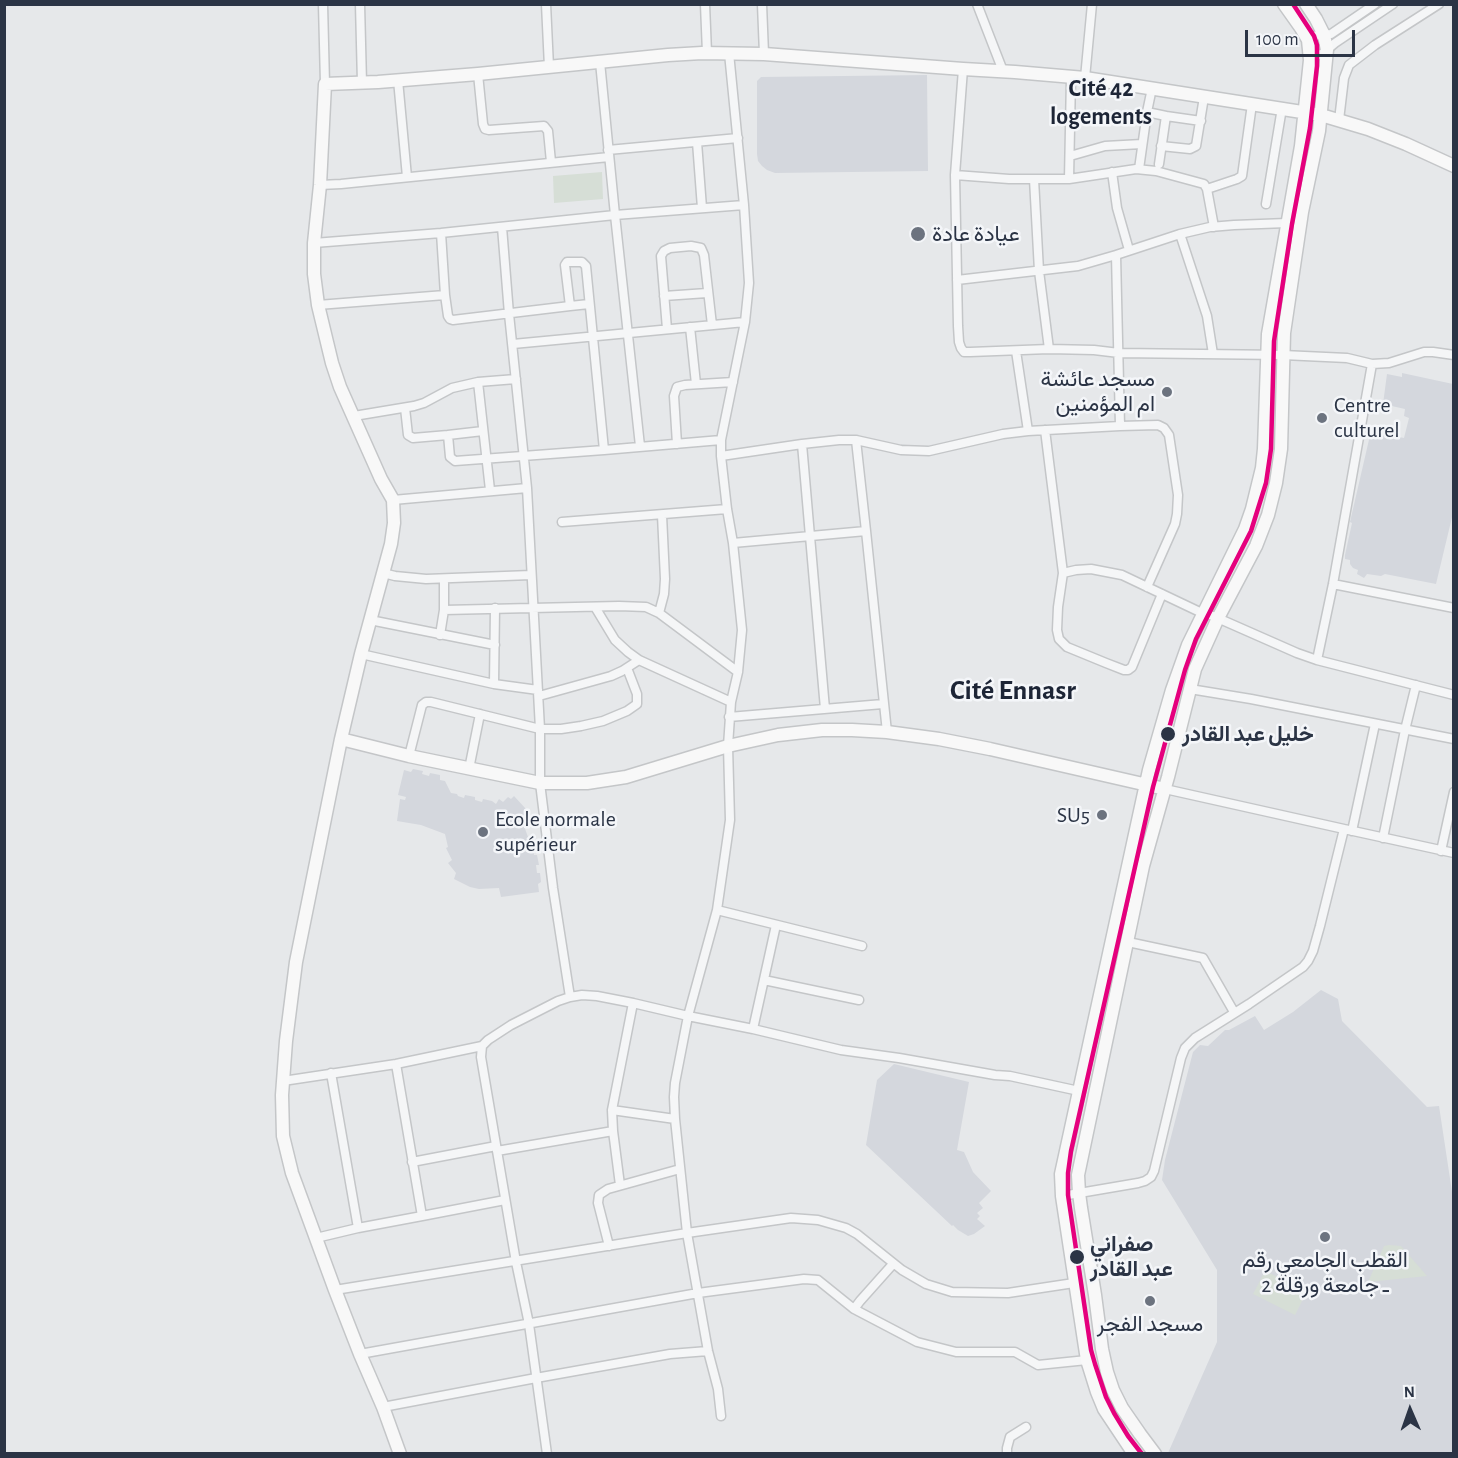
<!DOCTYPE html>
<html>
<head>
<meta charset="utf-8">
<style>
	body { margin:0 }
	#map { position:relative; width:1458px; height:1458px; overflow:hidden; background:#e6e8ea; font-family:"Alegreya Sans",sans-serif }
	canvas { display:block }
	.frame { position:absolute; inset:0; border:6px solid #2b3445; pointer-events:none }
	.north { position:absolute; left:1380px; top:1380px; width:60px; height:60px; -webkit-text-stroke:4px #f4f6f9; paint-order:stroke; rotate:358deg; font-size:16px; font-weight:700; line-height:24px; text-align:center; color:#2b3445 }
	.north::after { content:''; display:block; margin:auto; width:21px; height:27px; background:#2b3445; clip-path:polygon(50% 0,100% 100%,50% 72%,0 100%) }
	.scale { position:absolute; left:1245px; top:30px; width:110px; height:27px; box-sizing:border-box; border:3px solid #2b3445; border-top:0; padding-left:8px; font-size:18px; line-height:21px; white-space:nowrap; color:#2b3445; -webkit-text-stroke:4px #f4f6f9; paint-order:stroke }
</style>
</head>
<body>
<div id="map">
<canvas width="1458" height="1458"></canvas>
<div class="frame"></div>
<div class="north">N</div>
<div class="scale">100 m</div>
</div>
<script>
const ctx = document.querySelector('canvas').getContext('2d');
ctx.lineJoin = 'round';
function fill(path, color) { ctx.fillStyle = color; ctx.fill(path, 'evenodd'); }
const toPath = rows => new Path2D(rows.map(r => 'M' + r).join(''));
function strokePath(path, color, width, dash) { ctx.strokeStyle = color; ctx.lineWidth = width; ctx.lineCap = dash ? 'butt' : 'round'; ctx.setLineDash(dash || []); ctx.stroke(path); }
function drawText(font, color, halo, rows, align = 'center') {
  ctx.font = font + ' "Alegreya Sans",Vazirmatn,sans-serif'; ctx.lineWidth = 5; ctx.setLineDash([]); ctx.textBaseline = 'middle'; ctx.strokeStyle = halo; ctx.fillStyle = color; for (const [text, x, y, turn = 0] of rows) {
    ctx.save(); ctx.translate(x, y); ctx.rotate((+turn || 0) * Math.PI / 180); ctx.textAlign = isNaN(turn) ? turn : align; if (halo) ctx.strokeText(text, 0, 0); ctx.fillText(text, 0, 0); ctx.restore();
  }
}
const built = toPath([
	[927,75,928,171,775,173,767,170,762,166,758,161,757,154,757,81,761,77],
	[1402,373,1453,384,1453,513,1436,584,1385,574,1381,576,1367,574,1364,578,1357,574,1358,570,1353,568,1350,564,1350,560,1345,559,1345,555,1352,523,1350,522,1371,431,1386,435,1387,429,1400,432,1399,437,1404,438,1409,418,1404,416,1405,409,1383,404,1387,374,1402,377],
	[413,769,423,771,422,774,429,776,430,773,440,775,440,780,445,781,451,793,457,794,458,796,464,798,465,795,475,797,475,800,482,802,483,799,492,801,496,804,499,799,503,802,508,797,511,799,514,796,526,809,524,811,529,816,528,818,531,820,524,826,528,837,534,840,535,847,533,847,534,855,537,855,539,865,536,865,537,873,540,873,541,882,538,884,539,892,501,897,499,888,479,889,470,887,454,879,456,873,448,863,452,860,446,848,448,847,445,834,421,825,397,821,400,799,405,800,406,797,398,795,404,770,411,772],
	[1321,990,1338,999,1342,1021,1427,1107,1439,1106,1454,1205,1453,1453,1168,1453,1217,1342,1217,1270,1162,1180,1165,1160,1193,1052,1200,1045,1208,1046,1225,1030,1229,1030,1255,1016,1264,1030,1293,1012],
	[894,1064,969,1082,957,1150,964,1152,973,1172,991,1191,979,1203,983,1208,977,1213,980,1216,977,1219,985,1226,974,1234,968,1236,958,1230,953,1225,952,1226,866,1145,877,1080]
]);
const green = toPath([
	[602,172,603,199,554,203,553,176],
	[1389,1245,1401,1246,1427,1276,1368,1282,1384,1246],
	[1265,1271,1307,1291,1295,1315,1253,1294]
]);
const street = toPath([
	[323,4,325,84],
	[360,4,362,83],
	[546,4,549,67],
	[705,4,707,53],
	[762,4,764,54],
	[977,4,1003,71],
	[1308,40,1313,36,1331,34,1375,4],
	[1309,53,1318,55,1322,54,1335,43,1393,4],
	[600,62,615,215,640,446],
	[963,69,955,175,1009,179,1034,179,1039,271,1049,349,1094,350,1119,353,1283,355,1347,358,1372,364,1333,584,1317,660],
	[478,74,483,124,485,129,489,130,544,126,548,131,551,162],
	[1085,78,1092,4],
	[398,80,407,177],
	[1152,88,1147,112,1166,116,1159,164],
	[1166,116,1201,121],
	[1339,120,1344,78,1349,65,1375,45,1439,4],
	[697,142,702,208],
	[1161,146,1190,149,1196,146,1204,97],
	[608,150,738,138],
	[1070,156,1105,146,1142,144],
	[1139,169,1147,112],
	[1112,172,1117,208,1129,250],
	[955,175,958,326,959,342,961,348,964,352,970,352,1049,349],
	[1034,179,1069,179,1136,169,1156,171,1204,184,1207,189,1214,227],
	[1069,179,1071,77],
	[320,185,341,184,609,157],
	[1207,189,1237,179,1242,176,1252,104],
	[1266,204,1282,108],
	[502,227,509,314,527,488,540,729,540,783,553,888,570,997],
	[441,233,445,295,448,316,450,319,453,320,570,306],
	[1180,234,1210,227,1234,225,1287,223],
	[314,243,441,233,615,215,744,205],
	[1116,255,1180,234,1207,316,1213,354],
	[957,280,1078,266,1116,255,1120,426,1028,431,1016,351],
	[664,296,707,293],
	[589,304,570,306,565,265,567,262,582,262,586,266,604,450,721,440],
	[318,305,445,295],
	[690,327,696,384],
	[667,329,661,256,664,251,670,248,691,246,701,248,704,255,712,325],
	[513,344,745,322],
	[1372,364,1389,363,1424,352,1433,352,1454,355],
	[405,408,408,435,413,438,448,435,450,457,455,461,604,450],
	[354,416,414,406,424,403,452,388,478,382],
	[1120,426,1158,425,1164,428,1169,435,1178,495,1177,514,1175,524,1147,587],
	[1045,430,1063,573,1058,607,1057,630,1059,639,1067,647,1106,663,1124,670,1128,670,1132,667,1162,594],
	[448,435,483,431],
	[856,440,901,450,929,451,1003,434,1028,431],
	[677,444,674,396,677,387,685,385,733,382],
	[802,444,825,709],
	[721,456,721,440,745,322,749,283,744,205,729,53],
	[490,490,478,382,516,379],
	[393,500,527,488],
	[562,522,727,509],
	[733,543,866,531],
	[383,573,395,576,426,579,531,575],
	[1063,573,1076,570,1091,569,1122,575,1202,613,1213,616,1297,653,1317,660,1454,695],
	[1333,584,1454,608],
	[595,607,615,640,628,652,639,660,731,702],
	[444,610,619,606,646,607,659,613,738,672],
	[659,613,664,594,665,579,662,515],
	[370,620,495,645],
	[440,635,444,610,444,579],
	[361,654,494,684,538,690],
	[494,684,495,608],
	[1190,689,1251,699,1454,739],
	[539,696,611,676,622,671,639,660],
	[729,717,883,704],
	[409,756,422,705,426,702,431,702,540,729,561,729,581,726,603,721,627,711,637,704,637,694,627,668],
	[469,769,480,714],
	[1344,829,1454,853],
	[1352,831,1375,724],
	[1383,838,1405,730,1416,685],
	[1441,851,1454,792],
	[717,910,862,946],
	[1128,942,1203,958,1234,1012],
	[764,980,859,1000],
	[633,1003,612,1110,675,1119],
	[753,1029,776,925],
	[396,1064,422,1216,505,1200],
	[331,1073,358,1228],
	[283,1081,396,1064,482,1046],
	[612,1110,613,1131,620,1185],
	[497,1151,613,1131],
	[412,1162,496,1146],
	[1062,1196,1138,1183,1145,1181,1151,1177,1154,1171,1181,1058,1185,1048,1195,1038,1249,1004,1303,967,1308,961,1313,951,1320,926,1344,829,1165,789],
	[316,1238,358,1228,422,1216],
	[609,1246,598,1203,599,1195,608,1189,680,1169],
	[335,1290,687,1233,791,1218,818,1220,846,1228,857,1234,902,1270,926,1284,952,1292,1008,1293,1074,1283],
	[854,1309,917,1342,956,1352,1015,1352,1038,1365,1087,1360],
	[360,1354,698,1293,804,1279,818,1280,854,1309,860,1301,893,1264],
	[383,1407,536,1378,670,1354,708,1351],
	[721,1416,718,1389,708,1351,687,1233,675,1119,674,1097,675,1083,688,1016,717,910,730,820,728,746,731,702,738,672,742,630,733,543,727,509,721,456,802,444,839,440,856,440,866,531,887,732],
	[547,1454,529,1324,516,1262,481,1057,482,1046,488,1040,511,1025,558,1001,570,997,582,995,597,996,633,1003,688,1016,753,1029,841,1050,899,1058,995,1075,1010,1076,1079,1091],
	[1007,1454,1007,1448,1010,1437,1026,1427]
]);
const secondary = toPath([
	[341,739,409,756,540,783,587,783,626,777,728,746,778,735,822,730,852,730,887,732,939,739,990,749,1165,789],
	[400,1454,383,1407,360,1354,335,1290,292,1173,283,1136,282,1095,286,1041,296,962,341,739,361,654,391,544,394,523,393,500,381,479,340,387,332,363,318,305,314,274,314,243,320,185,325,84,378,82,478,74,668,55,702,53,764,54,963,69,1015,72,1085,78,1321,115,1368,129,1406,144,1454,166],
	[1134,1454,1104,1409,1097,1392,1087,1360,1062,1196,1061,1174,1149,770,1172,690,1188,645,1245,529,1252,509,1262,468,1264,449,1268,334,1301,146,1310,60,1308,40,1301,28,1284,4],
	[1155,1454,1140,1434,1122,1408,1113,1390,1107,1372,1102,1349,1095,1295,1081,1208,1079,1193,1078,1175,1143,866,1168,777,1195,669,1218,618,1256,546,1268,515,1276,483,1281,449,1284,333,1302,212,1319,131,1326,60,1327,50,1324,35,1316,19,1306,4]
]);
const tram1 = toPath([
	[1142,1454,1128,1436,1114,1413,1106,1397,1095,1364,1091,1350,1068,1195,1068,1173,1071,1151,1153,787,1185,670,1196,639,1251,531,1266,483,1271,449,1274,341,1292,224,1310,128,1317,66,1317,45,1314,36,1293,4]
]);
const markers = [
	[918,234,8,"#6c737f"],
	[1167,392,6,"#6c737f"],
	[1322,418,6,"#6c737f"],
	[1168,734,8,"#2b3445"],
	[1102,815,6,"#6c737f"],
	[483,832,6,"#6c737f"],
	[1325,1237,6,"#6c737f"],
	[1077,1257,8,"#2b3445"],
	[1150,1301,6,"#6c737f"]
];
const poiNames = [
	["عيادة عادة",932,234],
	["مسجد عائشة",1155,379,"right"],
	["ام المؤمنين",1155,404,"right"],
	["Centre",1334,405],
	["culturel",1334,430],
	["SU5",1090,815,"right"],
	["Ecole normale",495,819],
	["supérieur",495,844],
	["القطب الجامعي رقم",1325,1260,"center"],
	["2 ـ جامعة ورقلة",1325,1285,"center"],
	["مسجد الفجر",1150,1324,"center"]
];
const stopNames = [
	["خليل عبد القادر",1182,734],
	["صفراني",1090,1244],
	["عبد القادر",1090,1269]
];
const neighbourhoodNames = [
	["Cité 42",1101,89],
	["logements",1101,117]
];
const districtNames = [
	["Cité Ennasr",1013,691]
];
fill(built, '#d4d7dd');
fill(green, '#d6ded6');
strokePath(street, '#c4c6c8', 11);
strokePath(secondary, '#c4c6c8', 15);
strokePath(street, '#f5f6f7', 8);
strokePath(secondary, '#f8f8f8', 12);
strokePath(tram1, '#e5007d', 4.5);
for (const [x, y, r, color] of markers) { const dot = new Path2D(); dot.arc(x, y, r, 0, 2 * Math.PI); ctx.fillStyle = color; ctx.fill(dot); strokePath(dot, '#f4f6f9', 2); }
drawText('22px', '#2b3445', '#f4f6f9', poiNames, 'left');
drawText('bold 22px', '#2b3445', '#f4f6f9', stopNames, 'left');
drawText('bold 24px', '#1d2536', '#f4f6f9', neighbourhoodNames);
drawText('bold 28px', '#1d2536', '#f4f6f9', districtNames);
</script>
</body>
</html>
